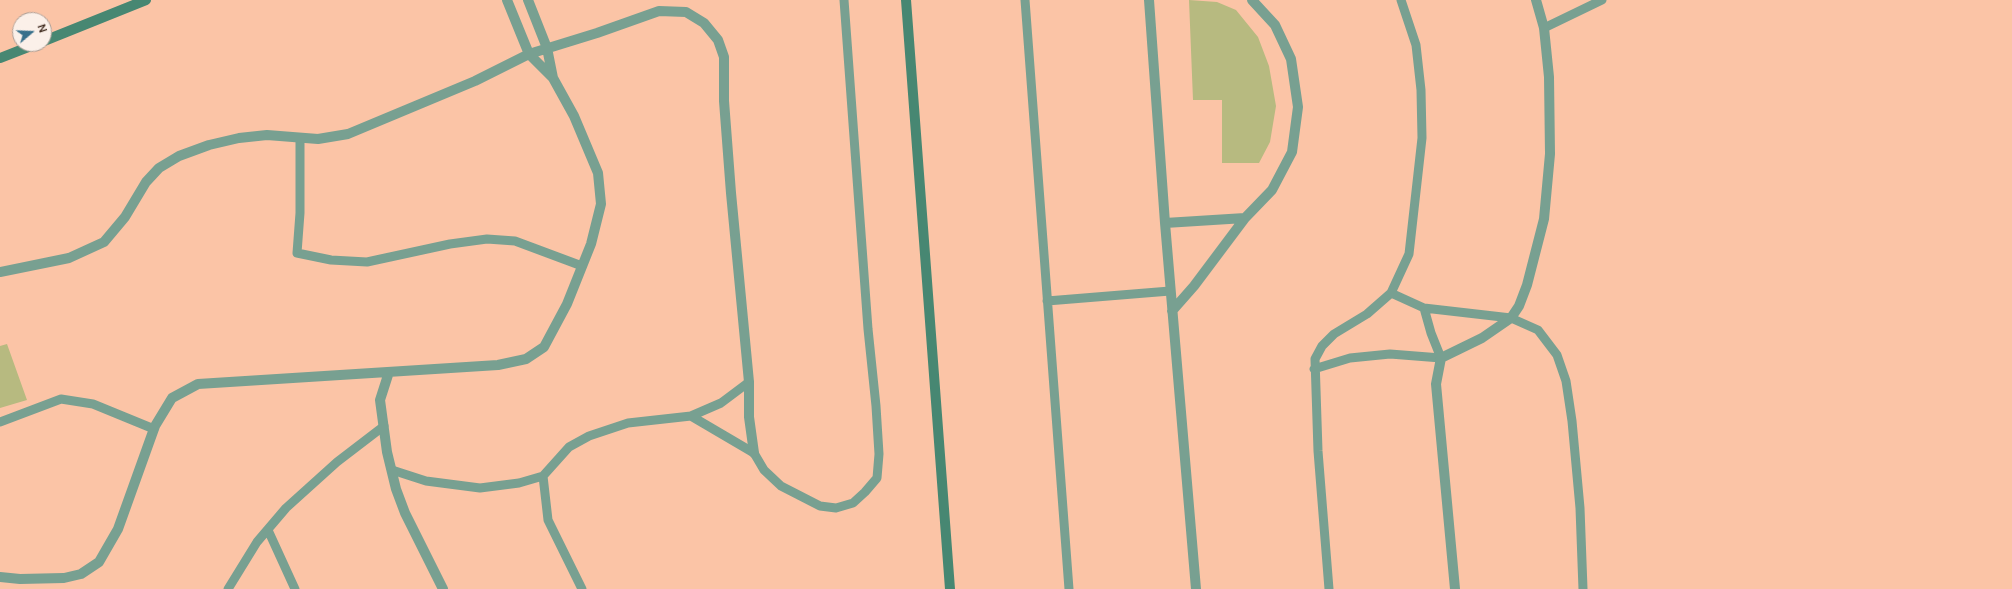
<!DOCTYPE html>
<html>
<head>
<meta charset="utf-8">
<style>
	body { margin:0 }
	#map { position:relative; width:2012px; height:589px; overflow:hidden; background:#fbc4a6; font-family:Manrope,sans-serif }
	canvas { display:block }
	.north { position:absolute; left:12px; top:12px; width:40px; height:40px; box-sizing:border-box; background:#fbf0e9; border:1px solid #afa097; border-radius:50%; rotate:71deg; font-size:11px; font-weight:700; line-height:16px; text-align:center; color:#3e291d }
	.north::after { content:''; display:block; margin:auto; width:14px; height:18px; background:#38708b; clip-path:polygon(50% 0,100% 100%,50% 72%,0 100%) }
</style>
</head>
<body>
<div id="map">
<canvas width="2012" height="589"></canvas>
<div class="north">N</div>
</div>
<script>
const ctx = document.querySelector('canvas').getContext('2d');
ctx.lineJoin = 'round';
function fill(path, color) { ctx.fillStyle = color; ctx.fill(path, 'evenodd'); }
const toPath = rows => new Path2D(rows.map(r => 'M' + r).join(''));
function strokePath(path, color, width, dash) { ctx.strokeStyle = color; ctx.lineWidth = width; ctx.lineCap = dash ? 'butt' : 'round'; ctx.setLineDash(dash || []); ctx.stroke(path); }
const green = toPath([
	[1189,0,1217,2,1236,10,1258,37,1269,66,1276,106,1270,142,1259,163,1222,163,1222,100,1193,100],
	[7,344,27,400,0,408,0,346]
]);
const lane = toPath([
	[1025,0,1069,589],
	[1544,28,1602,0],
	[300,138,300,213,297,253,331,260,367,262,450,244,487,239,515,241,582,266],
	[1391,293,1424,308,1511,318,1538,330,1557,355,1566,381,1572,421,1580,508,1583,589],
	[1047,301,1170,291],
	[1314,369,1350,358,1390,354,1441,358,1431,333,1424,308],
	[691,416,754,453,764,470,781,486,820,506,836,508,853,503,865,492,877,478,879,454,876,406,868,329,844,0],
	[0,422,61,399,93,404,154,429],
	[392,470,426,481,480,488,519,483,543,476,569,447,589,436,628,423,691,416,721,403,749,382],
	[543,476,548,520,582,589],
	[268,530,295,589],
	[228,589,257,542,286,508,337,462,384,426],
	[1329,589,1318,451,1315,359,1322,346,1334,334,1367,314,1391,293,1409,254,1422,138,1421,90,1416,45,1401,0]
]);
const street = toPath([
	[528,0,547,48,553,78],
	[1149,0,1165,223,1196,589],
	[1165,223,1245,218],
	[0,272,69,258,104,242,125,217,146,182,159,168,179,156,209,145,239,138,267,135,318,139,348,134,475,81,529,54,597,33,659,11,686,12,704,23,718,40,724,57,724,101,731,193,749,382,749,417,754,453],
	[1172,311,1194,286,1245,218,1272,190,1292,152,1298,107,1291,59,1275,25,1252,0],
	[389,372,380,400,387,452,396,489,405,513,443,589],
	[0,577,20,579,64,578,81,574,99,562,118,529,155,426,172,398,198,384,498,365,526,359,544,347,567,304,591,244,601,204,598,173,574,116,553,78,529,54,507,0],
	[1455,589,1436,384,1441,358,1482,338,1511,318,1519,306,1527,285,1544,219,1550,154,1549,77,1544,28,1536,0]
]);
const secondary = toPath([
	[906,0,950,589],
	[44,41,146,0],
	[0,58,36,44]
]);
fill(green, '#b7ba80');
strokePath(lane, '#78a091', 9);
strokePath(street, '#78a091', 10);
strokePath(secondary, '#478772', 10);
</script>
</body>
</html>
